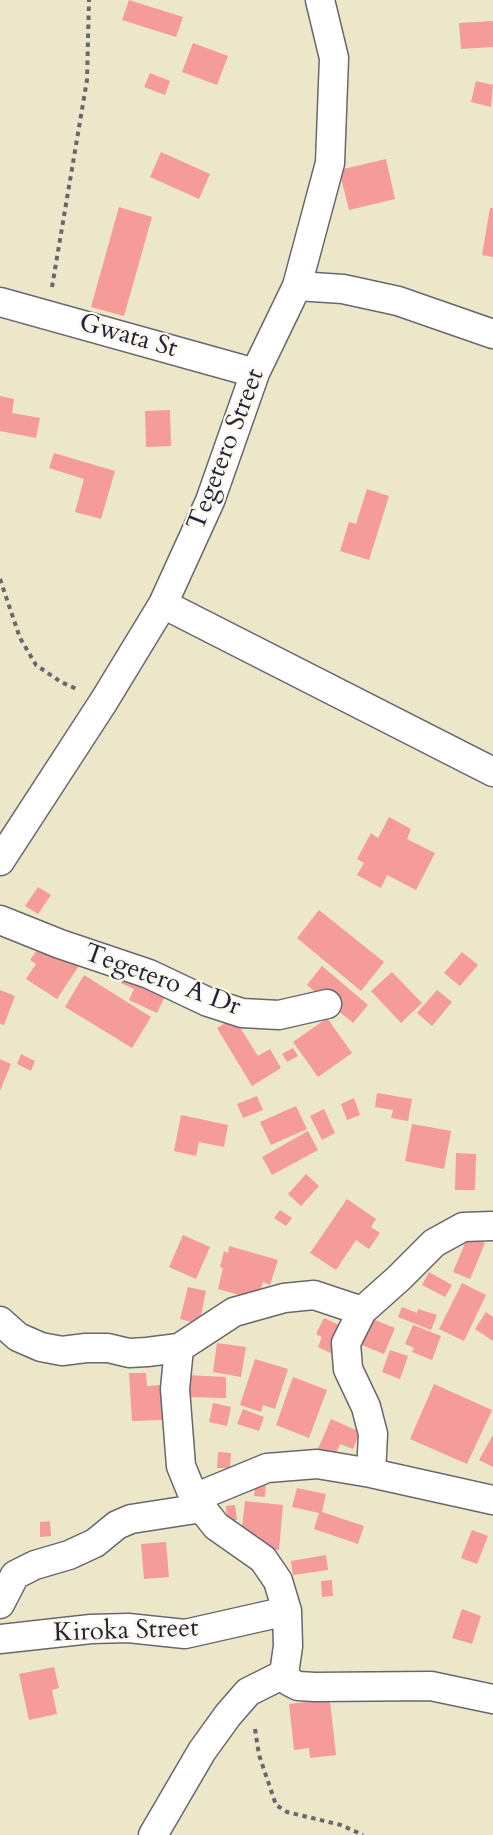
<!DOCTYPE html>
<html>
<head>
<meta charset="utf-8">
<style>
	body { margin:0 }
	canvas { display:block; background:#ede7ca }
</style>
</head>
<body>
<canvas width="493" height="1835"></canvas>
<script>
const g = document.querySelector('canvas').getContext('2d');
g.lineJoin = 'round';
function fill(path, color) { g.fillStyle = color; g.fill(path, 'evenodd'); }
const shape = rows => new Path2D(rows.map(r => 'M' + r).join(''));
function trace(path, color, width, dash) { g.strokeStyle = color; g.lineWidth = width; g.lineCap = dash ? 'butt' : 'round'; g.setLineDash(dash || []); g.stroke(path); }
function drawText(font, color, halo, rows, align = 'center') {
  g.font = font + ' Cardo,serif'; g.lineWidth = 4.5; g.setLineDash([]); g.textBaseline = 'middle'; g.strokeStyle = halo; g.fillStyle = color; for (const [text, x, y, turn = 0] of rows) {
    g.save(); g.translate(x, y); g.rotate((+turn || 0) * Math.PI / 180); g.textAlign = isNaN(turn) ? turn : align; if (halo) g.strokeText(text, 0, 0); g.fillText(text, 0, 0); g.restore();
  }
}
const building = shape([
	[129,0,183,17,176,37,122,20],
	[493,21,493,47,461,49,459,23],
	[193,43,228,56,217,85,182,72],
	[150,73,170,81,165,95,144,87],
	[476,81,493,85,491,107,471,102],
	[161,152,210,174,199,199,150,177],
	[386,159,395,199,349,210,339,170],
	[119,207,152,217,124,316,91,307],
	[490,208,493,208,493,257,482,255],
	[0,396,14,399,12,413,40,418,36,438,0,431],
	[170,410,171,446,146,447,145,411],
	[54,453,115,471,101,519,75,512,84,479,49,468],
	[367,489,389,496,369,560,340,551,349,522,356,524],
	[389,817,411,829,407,839,435,853,416,890,387,875,381,888,357,875,364,863,357,859,371,833,378,838],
	[38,887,51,895,38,914,25,906],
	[319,910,384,962,361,991,297,938],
	[44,940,80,964,57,999,26,979,36,964,30,960],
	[462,952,478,965,460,986,444,973],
	[322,966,368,1005,353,1023,307,985],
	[127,971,168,990,157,1013,129,1000,134,989,121,983],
	[392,972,422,1003,401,1023,371,991],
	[84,975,151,1017,132,1048,65,1007],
	[0,990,15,996,4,1025,0,1024],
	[437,990,452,1002,432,1026,417,1013],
	[234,1018,258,1056,270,1049,281,1068,252,1086,217,1028],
	[327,1018,352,1053,318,1077,293,1042],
	[293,1048,298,1056,287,1062,282,1054],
	[21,1054,35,1061,31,1071,17,1064],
	[0,1059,11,1064,0,1091],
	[377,1093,412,1099,408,1121,391,1118,393,1110,375,1107],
	[257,1096,263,1110,243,1118,237,1104],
	[354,1098,360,1115,347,1120,341,1104],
	[296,1106,307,1129,271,1145,260,1122],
	[324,1109,335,1133,322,1140,310,1116],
	[181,1115,228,1125,224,1147,199,1142,196,1156,174,1151],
	[412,1124,451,1131,444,1169,405,1161],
	[308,1131,318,1150,272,1175,262,1157],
	[456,1153,476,1154,475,1190,455,1190],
	[306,1174,319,1186,301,1206,288,1194],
	[347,1199,376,1219,371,1227,380,1233,369,1249,356,1240,336,1270,310,1253],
	[280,1210,292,1218,286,1226,274,1218],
	[183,1235,210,1247,196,1279,169,1267],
	[468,1236,485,1243,470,1279,453,1272],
	[229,1246,278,1260,270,1285,263,1282,258,1300,218,1289,223,1268,220,1267,224,1251,228,1253],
	[429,1272,452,1285,445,1297,422,1285],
	[462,1283,486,1295,464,1341,439,1329],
	[188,1287,206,1291,199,1324,180,1319],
	[402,1307,417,1313,418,1309,437,1315,431,1330,398,1317],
	[486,1312,493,1317,493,1341,475,1329],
	[324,1318,348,1329,335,1355,318,1347,322,1337,316,1334],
	[370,1318,395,1328,384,1354,359,1344],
	[413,1325,441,1336,432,1360,412,1352,414,1348,405,1344],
	[217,1343,246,1347,241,1377,213,1372],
	[390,1350,408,1356,400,1379,382,1372],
	[255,1359,288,1369,275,1409,263,1405,261,1412,240,1405],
	[129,1373,146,1373,147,1386,162,1385,164,1420,132,1421],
	[187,1375,226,1377,226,1398,186,1397],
	[293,1377,327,1390,309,1438,276,1425],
	[434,1384,492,1410,467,1464,410,1439],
	[213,1403,231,1407,227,1426,209,1422],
	[243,1409,264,1417,259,1431,237,1424],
	[331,1419,360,1432,353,1449,340,1444,334,1458,317,1451],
	[493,1435,493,1467,479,1460],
	[218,1452,231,1453,230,1468,217,1468],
	[256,1479,266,1481,265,1497,254,1496],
	[297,1488,326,1494,322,1512,364,1526,358,1544,314,1529,319,1513,292,1507],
	[245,1501,283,1505,279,1550,254,1548,241,1537],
	[235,1505,237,1520,227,1521,226,1506],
	[50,1521,51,1536,40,1537,40,1522],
	[472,1530,488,1536,477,1564,461,1558],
	[166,1542,169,1577,144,1579,141,1544],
	[326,1555,328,1570,293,1575,291,1561],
	[332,1580,333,1596,322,1597,321,1581],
	[462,1609,481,1616,472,1644,452,1638],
	[54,1667,59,1688,52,1690,57,1714,29,1720,19,1674],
	[329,1692,336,1755,310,1758,309,1748,294,1750,289,1704,307,1702,306,1694]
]);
const path = shape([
	[52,287,87,80,89,0],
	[0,579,20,638,36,665,61,682,79,690],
	[255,1729,259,1755,276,1805,287,1812,341,1825,363,1835]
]);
const minor = shape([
	[297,286,343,289,398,301,493,334],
	[0,302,255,373],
	[163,604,493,772],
	[0,861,104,701,163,604,210,501,255,373,297,286,330,163,334,58,320,0],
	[0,920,60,944,149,974,208,1002,242,1013,279,1015,327,1004],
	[0,1321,18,1337,41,1347,62,1351,86,1348,108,1348,129,1353,147,1352,179,1348,234,1312,284,1298,314,1295,362,1311],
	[179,1348,175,1389,181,1466,194,1498,216,1526,263,1559,278,1581,287,1611,288,1646,284,1674,290,1682,298,1686,315,1687,431,1686,493,1699],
	[371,1473,373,1434,366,1407,348,1369,346,1343,362,1311,399,1278,434,1243,463,1227,493,1226],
	[194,1498,267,1468,317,1464,371,1473,493,1500],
	[0,1604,15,1575,35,1565,69,1555,95,1543,117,1525,131,1519,202,1508],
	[0,1639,91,1629,128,1628,185,1634,287,1611],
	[153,1835,202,1751,228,1715,248,1692,284,1674]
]);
const streetNames = [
	["Gwata St",128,337,16],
	["Tegetero Street",227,450,-69],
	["Tegetero A Dr",162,981,20],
	["Kiroka Street",126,1632,-2]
];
fill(building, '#f59b99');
trace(minor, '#69676d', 31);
trace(path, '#69676d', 4, [4.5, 4.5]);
trace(minor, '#fff', 28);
drawText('26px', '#22223b', '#fbf7ec', streetNames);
</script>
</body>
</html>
